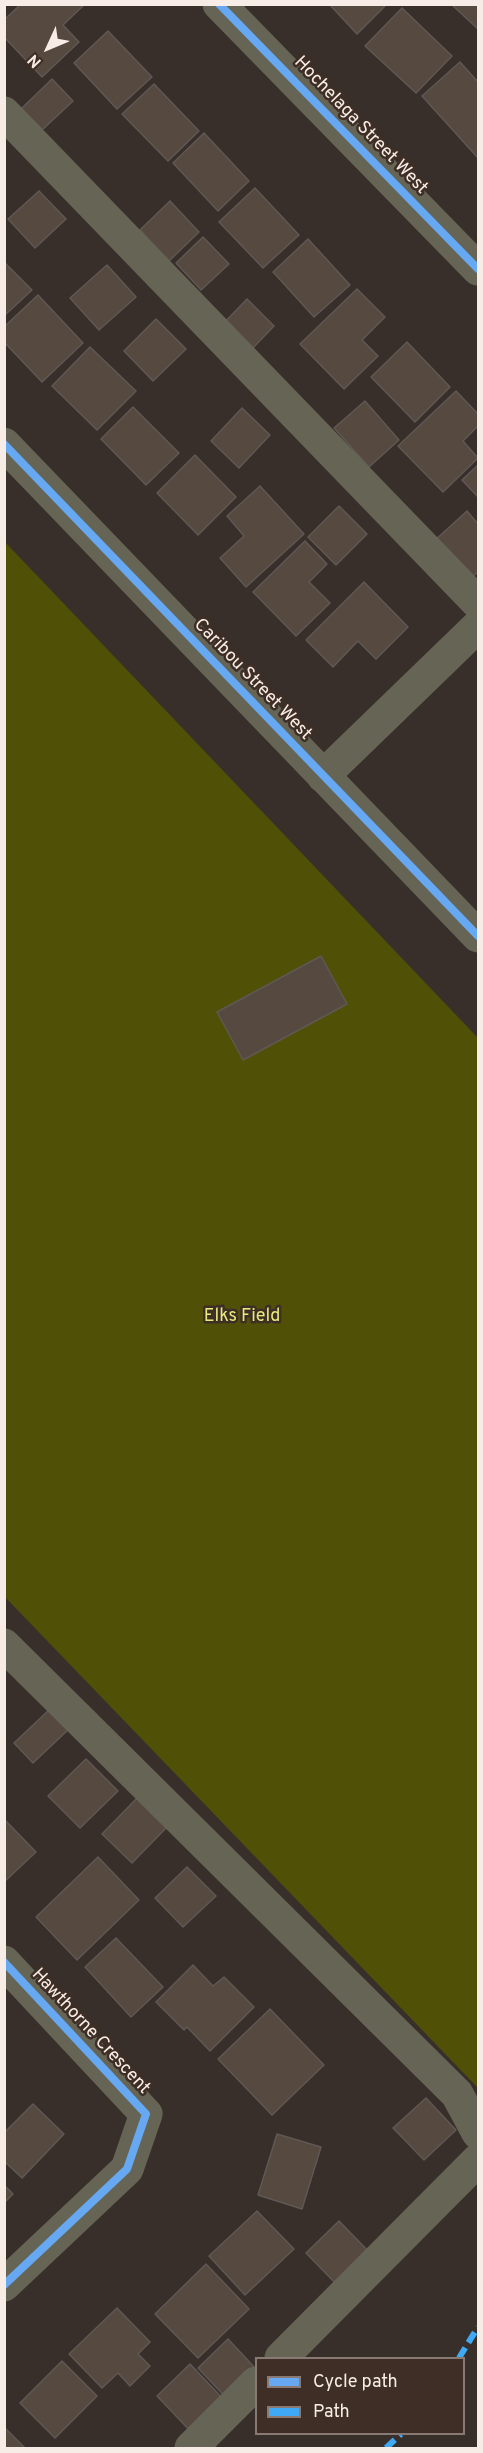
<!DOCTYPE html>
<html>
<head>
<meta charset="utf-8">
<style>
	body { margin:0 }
	#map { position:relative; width:483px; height:2453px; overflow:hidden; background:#382f2b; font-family:Overpass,sans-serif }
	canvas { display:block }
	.frame { position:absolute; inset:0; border:6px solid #f7ede6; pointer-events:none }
	.legend { position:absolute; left:255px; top:2357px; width:210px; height:78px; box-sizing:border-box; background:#3e2e25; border:2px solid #887a72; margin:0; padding:8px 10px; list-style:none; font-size:18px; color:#f7ede6 }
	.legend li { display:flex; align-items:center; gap:12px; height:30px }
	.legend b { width:30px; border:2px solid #887a72 }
	.north { position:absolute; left:18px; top:18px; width:60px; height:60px; -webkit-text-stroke:4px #3e2e25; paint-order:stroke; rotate:226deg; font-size:16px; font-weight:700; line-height:24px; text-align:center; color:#f7ede6 }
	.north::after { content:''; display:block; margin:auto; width:21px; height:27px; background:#f7ede6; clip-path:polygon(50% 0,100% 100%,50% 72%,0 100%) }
</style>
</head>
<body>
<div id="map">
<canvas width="483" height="2453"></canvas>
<div class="frame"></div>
<ul class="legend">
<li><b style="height:8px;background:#66a8f1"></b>Cycle path</li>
<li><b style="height:8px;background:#3fa9f5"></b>Path</li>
</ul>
<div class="north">N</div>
</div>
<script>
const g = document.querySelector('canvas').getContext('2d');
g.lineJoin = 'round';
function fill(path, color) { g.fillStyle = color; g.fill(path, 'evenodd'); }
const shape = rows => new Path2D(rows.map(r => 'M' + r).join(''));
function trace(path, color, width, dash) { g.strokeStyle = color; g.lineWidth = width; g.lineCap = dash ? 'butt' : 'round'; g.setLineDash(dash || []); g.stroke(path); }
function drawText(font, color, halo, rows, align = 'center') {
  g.font = font + ' Overpass,sans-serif'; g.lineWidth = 5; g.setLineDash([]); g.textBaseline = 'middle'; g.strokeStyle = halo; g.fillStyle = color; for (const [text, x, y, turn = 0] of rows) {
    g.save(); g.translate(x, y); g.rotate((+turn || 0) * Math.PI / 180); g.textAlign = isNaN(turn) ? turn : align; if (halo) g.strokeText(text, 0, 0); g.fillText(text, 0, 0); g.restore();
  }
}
const green = shape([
	[5,542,478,1038,478,2088,5,1597]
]);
const building = shape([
	[21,4,84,5,63,25,79,42,42,77,4,37,4,20,21,4],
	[329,4,387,4,357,34,329,4],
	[451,4,478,4,478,29,451,4],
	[402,8,452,56,416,93,365,46,402,8],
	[108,31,152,77,117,109,74,63,108,31],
	[460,62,478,82,478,158,422,96,460,62],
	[52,79,73,101,42,130,21,109,52,79],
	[154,84,199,131,168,161,122,114,154,84],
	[204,133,249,181,218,211,173,163,204,133],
	[255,188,299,235,263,268,219,222,255,188],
	[39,191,66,219,35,248,8,219,39,191],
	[170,201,199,232,169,261,140,230,170,201],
	[203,237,229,264,201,290,176,263,203,237],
	[308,239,350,285,314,317,273,272,308,239],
	[4,262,32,290,4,316,4,262],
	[107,265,136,297,99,330,70,298,107,265],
	[357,289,385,317,362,340,378,356,344,389,300,344,357,289],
	[38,295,83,343,42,382,4,342,4,327,38,295],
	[247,299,274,326,250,351,223,324,247,299],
	[156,319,186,349,153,381,124,351,156,319],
	[407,342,450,387,415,422,371,377,407,342],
	[90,347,136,391,97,430,52,386,90,347],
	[456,391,478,414,478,426,463,441,478,458,443,492,398,446,456,391],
	[365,401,399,440,369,467,334,428,365,401],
	[133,407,179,453,146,485,101,439,133,407],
	[242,408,270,435,239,468,211,441,242,408],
	[195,455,236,497,198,535,157,493,195,455],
	[478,465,478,497,462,480,478,465],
	[260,486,304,534,246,587,220,558,244,536,227,516,260,486],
	[339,506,367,534,336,565,308,537,339,506],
	[467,511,478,524,478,572,469,580,433,542,467,511],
	[305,541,327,564,309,582,330,603,296,636,253,592,305,541],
	[364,582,408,627,376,659,358,641,333,667,306,640,364,582],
	[321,956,347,1004,243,1060,217,1012,321,956],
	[50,1709,69,1729,33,1763,14,1743,50,1709],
	[86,1759,118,1791,80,1828,48,1796,86,1759],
	[138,1797,168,1826,132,1863,102,1834,138,1797],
	[4,1819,36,1852,4,1882,4,1819],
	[98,1857,139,1900,77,1960,36,1917,98,1857],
	[187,1867,216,1896,183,1927,155,1898,187,1867],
	[116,1938,163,1987,131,2017,85,1967,116,1938],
	[193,1965,213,1986,224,1977,254,2007,210,2051,187,2027,184,2030,156,2002,193,1965],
	[270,2009,324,2065,272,2115,218,2059,270,2009],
	[426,2098,456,2130,424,2160,393,2128,426,2098],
	[33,2104,64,2134,22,2178,4,2161,4,2133,33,2104],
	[277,2134,321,2147,302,2209,258,2195,277,2134],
	[4,2185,13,2194,4,2203,4,2185],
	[257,2211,294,2249,245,2295,209,2256,257,2211],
	[339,2221,374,2257,341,2289,306,2253,339,2221],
	[206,2264,249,2309,198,2358,155,2314,206,2264],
	[117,2308,150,2342,138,2354,150,2366,130,2386,118,2373,102,2388,69,2354,117,2308],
	[228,2339,256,2369,232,2404,198,2368,228,2339],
	[62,2361,97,2396,55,2438,20,2403,62,2361],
	[190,2364,228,2404,195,2436,157,2396,190,2364],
	[4,2427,25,2448,4,2448,4,2427]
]);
const minor = shape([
	[219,4,478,269],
	[4,113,478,603],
	[4,444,478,936],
	[323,776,478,626],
	[4,1645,457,2094,478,2133],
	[4,1962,146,2114,127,2169,4,2285],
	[281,2358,478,2160],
	[191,2448,256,2383]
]);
const quiet = shape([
	[459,2358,478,2327],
	[386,2448,401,2434]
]);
const cycleway = shape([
	[219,4,478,269],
	[4,444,478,936],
	[4,1962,146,2114,127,2169,4,2285]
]);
const streetNames = [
	["Hochelaga Street West",360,126,46],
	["Caribou Street West",252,680,46],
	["Hawthorne Crescent",90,2032,47]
];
const parkNames = [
	["Elks Field",242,1317]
];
fill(green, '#505107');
fill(building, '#564940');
trace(building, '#5f5854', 1.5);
trace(minor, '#666555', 33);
trace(quiet, '#3fa9f5', 6, [12, 6]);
trace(cycleway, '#66a8f1', 8);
drawText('18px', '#f7ede6', '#3e2e25', streetNames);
drawText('18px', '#e6ec7c', '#3e2e25', parkNames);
</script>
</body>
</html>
